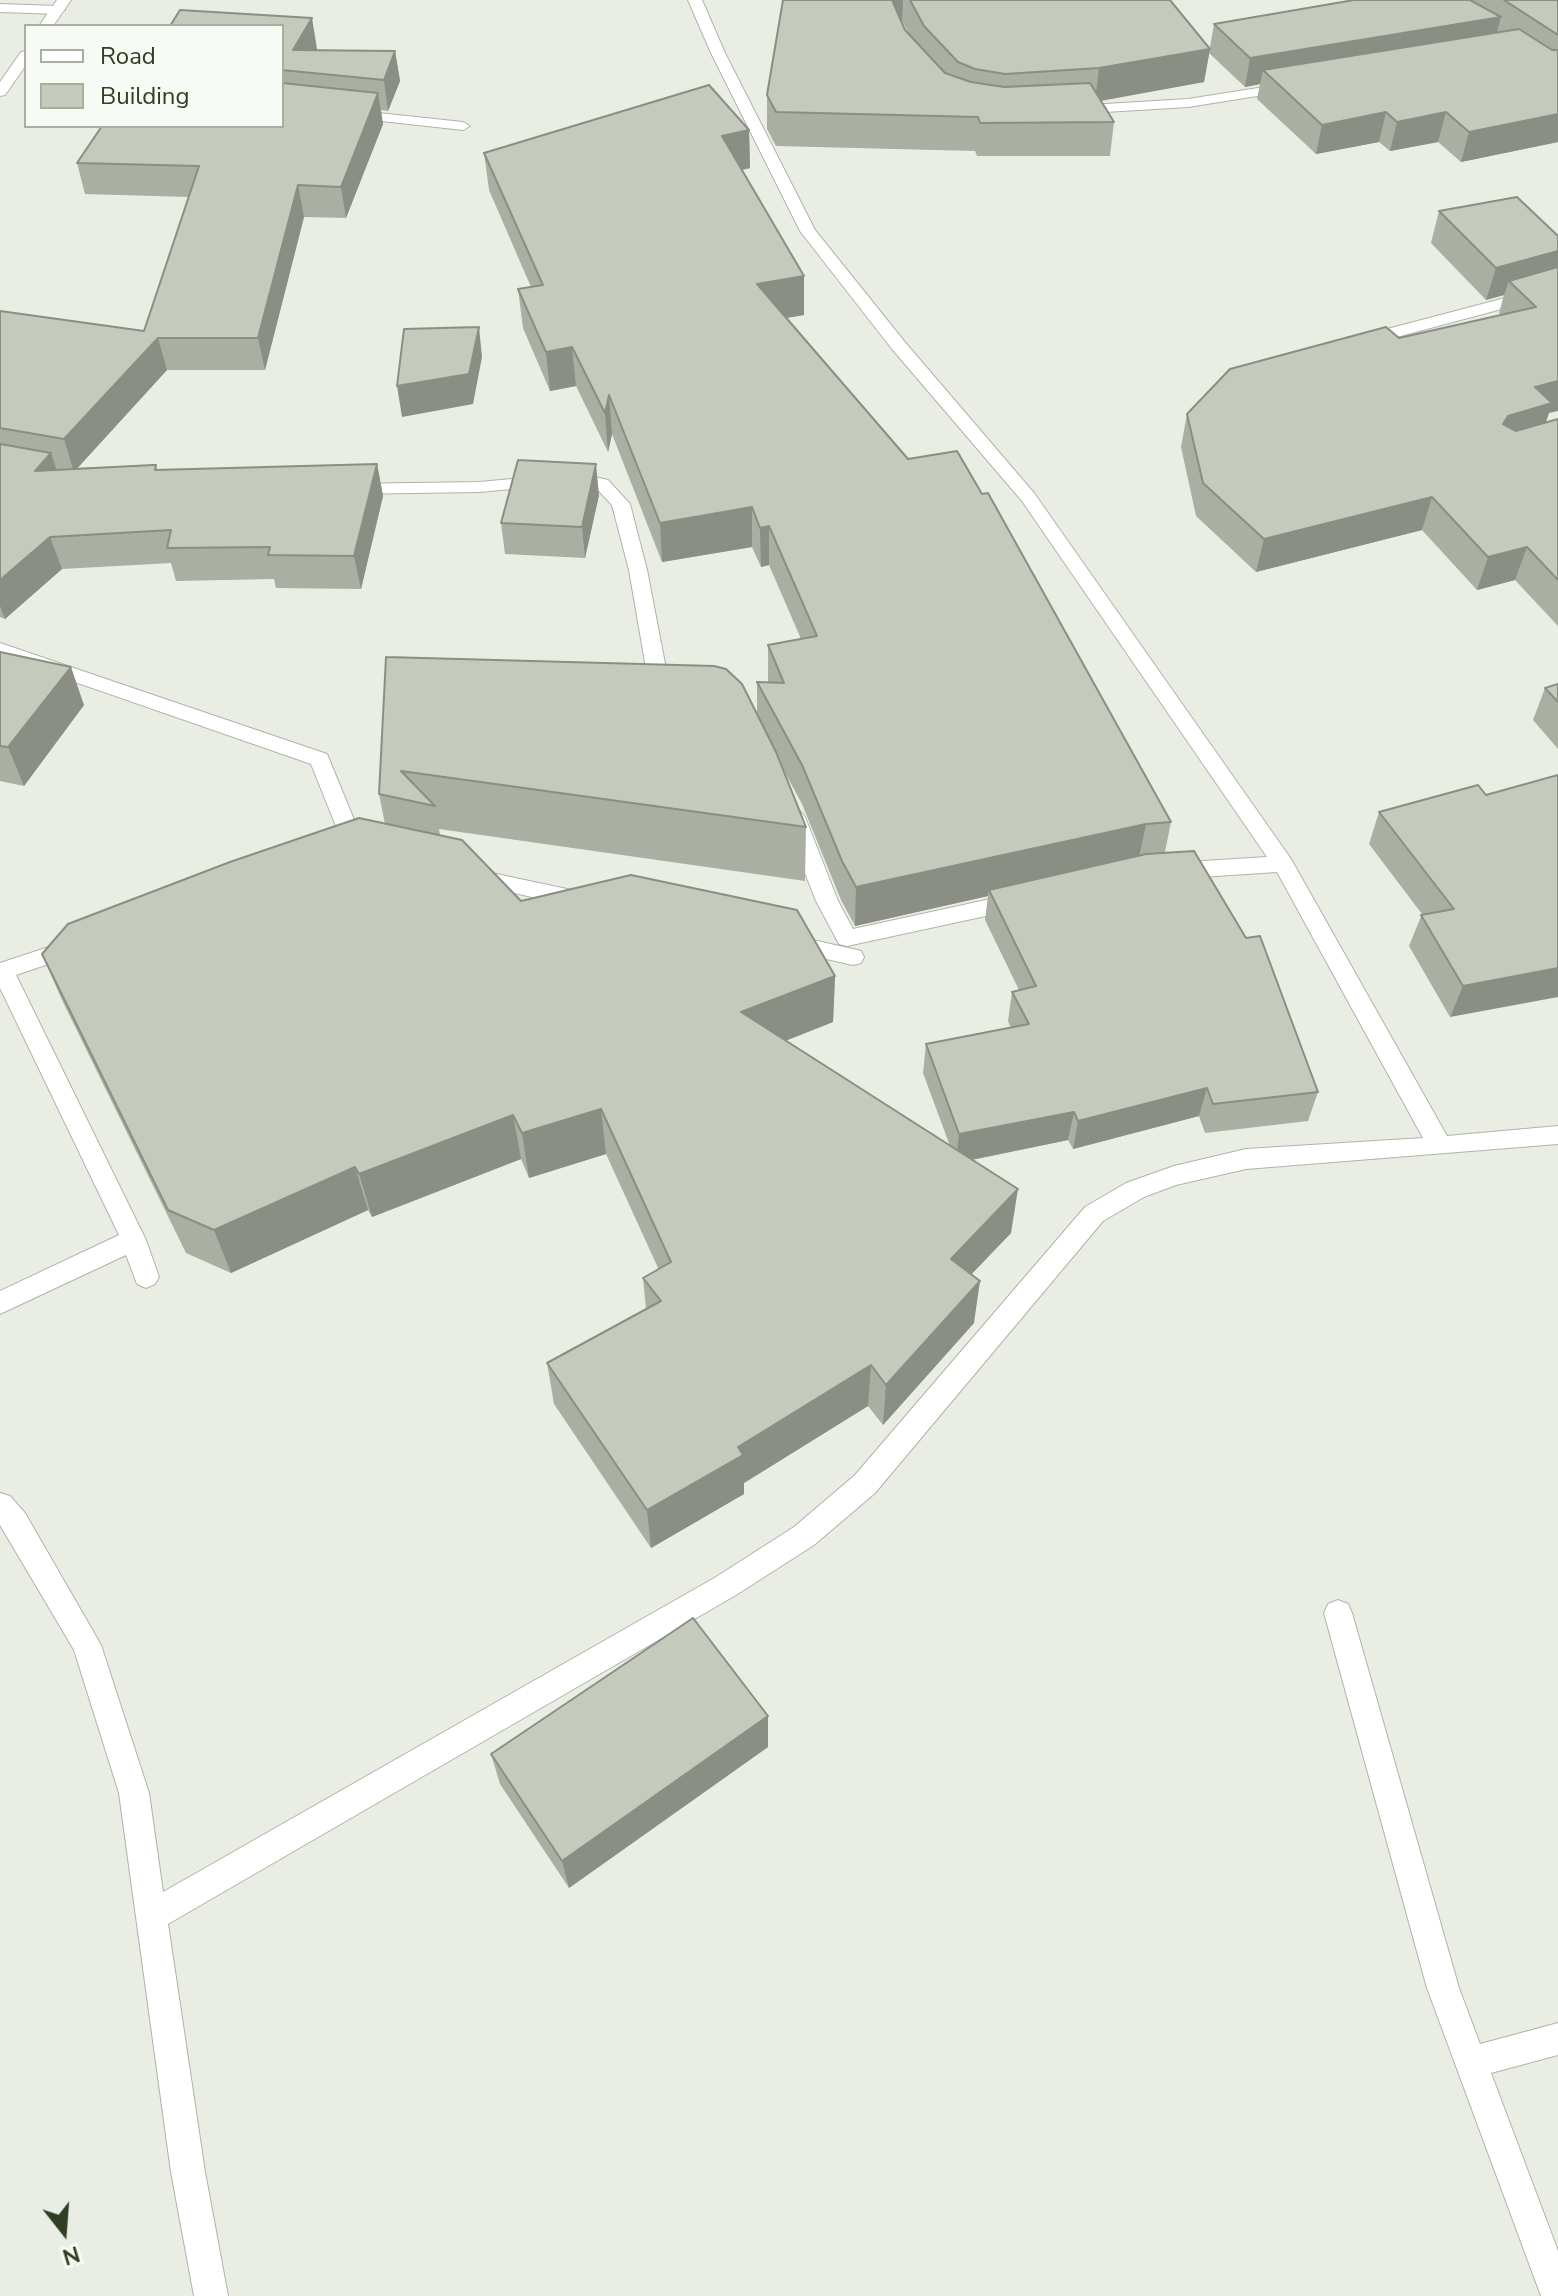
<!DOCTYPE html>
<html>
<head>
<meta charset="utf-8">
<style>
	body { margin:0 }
	#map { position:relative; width:1558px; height:2296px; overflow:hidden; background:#eaede4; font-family:"Nunito Sans",sans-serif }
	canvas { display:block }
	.legend { position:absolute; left:24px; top:24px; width:260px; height:104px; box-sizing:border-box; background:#f8faf5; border:2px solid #a8afa1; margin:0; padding:10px 14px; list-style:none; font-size:24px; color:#303f24 }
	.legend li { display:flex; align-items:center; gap:16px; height:40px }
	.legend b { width:40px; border:2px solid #a8afa1 }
	.north { position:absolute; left:24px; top:2192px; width:80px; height:80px; -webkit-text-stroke:6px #f8faf5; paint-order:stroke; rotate:163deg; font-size:22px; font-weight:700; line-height:32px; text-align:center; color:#303f24 }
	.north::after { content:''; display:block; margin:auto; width:28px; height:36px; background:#303f24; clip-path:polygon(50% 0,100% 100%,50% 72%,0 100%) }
</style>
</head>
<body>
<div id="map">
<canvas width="1558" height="2296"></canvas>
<ul class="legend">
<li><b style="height:10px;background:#fff"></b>Road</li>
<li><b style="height:22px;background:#c5cbbc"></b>Building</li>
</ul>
<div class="north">N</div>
</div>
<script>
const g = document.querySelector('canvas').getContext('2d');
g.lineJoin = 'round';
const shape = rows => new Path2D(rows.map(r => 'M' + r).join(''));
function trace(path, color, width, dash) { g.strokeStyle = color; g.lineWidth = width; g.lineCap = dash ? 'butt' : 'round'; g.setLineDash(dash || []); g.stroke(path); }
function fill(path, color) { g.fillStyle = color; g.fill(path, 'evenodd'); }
const minor = shape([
	[688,0,702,0,725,53,815,230,904,341,1034,493,1291,859,1447,1136,1558,1126,1558,1144,1246,1169,1176,1185,1144,1197,1103,1221,875,1493,814,1545,736,1595,168,1924,205,2172,228,2296,194,2296,171,2172,119,1793,74,1650,0,1525,0,1493,10,1496,25,1513,101,1645,149,1793,163,1892,716,1577,794,1527,855,1475,1085,1207,1126,1183,1174,1166,1246,1149,1423,1138,1277,872,1171,879,1163,876,1160,871,1163,866,1171,863,1267,857,1022,501,892,349,800,231,711,53,688,0],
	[0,4,58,6,65,10,58,14,0,12,0,4],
	[1290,83,1295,84,1295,90,1188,107,1072,114,1065,110,1072,106,1188,99,1290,83],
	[350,110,463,122,470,126,463,130,345,117,343,114,350,110],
	[1558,284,1558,294,1363,346,1355,341,1357,337,1558,284],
	[578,473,608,480,630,504,647,570,667,674,678,694,675,699,661,699,647,674,629,570,612,505,596,488,578,483,479,492,348,494,339,489,348,484,479,482,578,473],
	[0,643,327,754,367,851,364,856,356,859,348,856,311,764,0,656,0,643],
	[794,810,801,812,805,817,838,901,853,929,1018,893,1026,895,1029,901,1026,907,1018,909,847,946,839,944,816,901,783,817,787,812,794,810],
	[473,869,581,892,589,894,592,900,589,906,581,908,465,882,462,877,465,872,473,869],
	[790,935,853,949,861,951,864,957,861,963,853,965,782,949,779,943,782,937,790,935],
	[73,939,81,941,84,947,81,953,16,975,146,1240,159,1277,155,1284,146,1288,137,1284,126,1255,0,1314,0,1291,119,1235,0,988,0,963,73,939],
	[1338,1600,1348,1604,1352,1613,1459,1988,1480,2044,1558,2023,1558,2055,1491,2073,1558,2251,1558,2296,1541,2296,1427,1988,1324,1613,1328,1604,1338,1600]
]);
const tertiary = shape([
	[57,0,71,0,53,26,39,26,57,0],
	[26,51,26,65,5,95,0,96,0,82,21,52,26,51]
]);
const wall = shape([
	[783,0,1170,0,1210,49,1204,82,1101,100,1114,122,1110,156,977,156,975,151,776,146,767,129,767,95],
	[901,21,902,21,910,36,905,30],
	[1354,0,1558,0,1558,142,1461,162,1438,142,1390,151,1379,142,1316,154,1257,99,1260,84,1245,87,1209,53,1214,24],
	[282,26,317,49,316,50,395,51,400,81,388,111,381,110,383,124,346,218,304,217,265,370,167,370,77,468,156,465,157,470,377,464,383,496,361,589,276,588,274,579,176,581,171,563,62,569,5,619,0,617,0,311,144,331,189,197,85,194,77,163,282,126],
	[749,130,750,168,742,170,804,315,786,318,1171,822,1165,852,1318,1092,1308,1121,1205,1133,1199,1116,1073,1149,1068,1140,972,1160,1011,1233,971,1274,974,1323,883,1425,868,1406,744,1483,744,1494,651,1548,554,1404,547,1363,646,1309,643,1278,659,1270,606,1154,529,1178,521,1159,372,1217,368,1210,231,1273,186,1253,62,1000,42,954,385,824,379,794,386,657,757,715,757,682,768,683,768,645,801,639,769,565,761,567,752,547,662,562,612,434,608,452,576,386,550,391,523,328,518,289,531,287,489,190,484,153],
	[782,767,802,804,841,900,855,926,988,896,985,920,1019,990,1012,992,1008,1021,1011,1028,926,1044,923,1073,950,1146,785,1041,833,1022,835,976,521,901,440,835,439,829,805,881,806,827],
	[1439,211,1558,236,1549,413,1546,422,1558,419,1558,626,1515,580,1477,590,1422,530,1256,572,1196,516,1181,447,1187,414,1399,338,1501,315,1499,313,1504,295,1486,300,1431,243],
	[599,495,585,558,505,554,501,523],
	[0,652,84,705,24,786,0,781],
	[1558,684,1558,749,1533,720,1545,688],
	[1558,775,1450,1017,1409,946,1422,914,1369,844,1379,812,1486,795],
	[768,1716,768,1747,569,1888,500,1784,491,1754]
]);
const shadedWall = shape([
	[889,0,903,0,902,21,890,24],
	[1501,17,1493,46,1263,70,1260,84,1245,87,1250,58],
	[312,18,317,49,304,72,293,50],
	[1210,49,1204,82,1095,102,1099,68],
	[395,51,400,81,388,111,384,80],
	[378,93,383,124,346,218,341,187],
	[1386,112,1379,142,1316,154,1322,125],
	[1446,112,1438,142,1390,151,1397,122],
	[1558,114,1558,142,1461,162,1469,132],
	[749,130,750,168,723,174,722,136],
	[298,185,304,217,265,370,258,338],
	[1558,251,1558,279,1509,281,1504,295,1486,300,1496,268],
	[804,276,804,315,757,323,757,284],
	[479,327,482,357,473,404,402,417,397,386],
	[158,338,167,370,74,472,64,439],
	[572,347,576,386,550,391,546,352],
	[1558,381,1558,411,1549,413,1541,436,1497,449,1503,424,1508,416,1535,387],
	[609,395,612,434,608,452,605,413],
	[51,453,62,486,35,471],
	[377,464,383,496,361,589,354,556],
	[596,464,599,495,585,558,582,527],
	[1432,497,1422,530,1256,572,1264,539],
	[752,507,752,547,662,562,660,523],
	[769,526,769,565,761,567,760,528],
	[50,537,62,569,5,619,0,606,0,580],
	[1527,547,1515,580,1477,590,1488,557],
	[71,667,84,705,24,786,8,747],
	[1146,824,1138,862,989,890,988,896,855,926,856,887],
	[1558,968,1558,997,1450,1017,1463,986],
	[835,976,833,1022,742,1058,741,1012],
	[1207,1088,1199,1116,1073,1149,1078,1121],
	[601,1109,606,1154,529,1178,522,1133],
	[1074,1112,1068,1140,956,1163,959,1134],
	[513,1115,521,1159,372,1217,359,1174],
	[355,1167,368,1210,231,1273,214,1230],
	[1018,1189,1011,1233,946,1301,951,1259],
	[980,1281,974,1323,883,1425,886,1385],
	[871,1365,868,1406,744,1483,744,1494,651,1548,647,1510,738,1447],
	[768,1716,768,1747,569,1888,562,1861]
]);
const building = shape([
	[783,0,892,0,905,30,945,73,971,82,1004,87,1090,83,1114,122,980,123,978,117,776,112,767,95,783,0],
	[910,0,1170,0,1210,49,1099,68,1005,74,975,69,958,62,924,26,910,0],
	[1354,0,1470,0,1501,17,1250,58,1214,24,1354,0],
	[1504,0,1558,0,1558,35,1504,0],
	[180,10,312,18,293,50,395,51,384,80,282,70,282,26,170,26,180,10],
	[1519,29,1552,50,1558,50,1558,114,1469,132,1446,112,1397,122,1386,112,1322,125,1263,70,1519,29],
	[282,83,378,93,341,187,298,185,258,338,158,338,64,439,0,428,0,311,144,331,199,166,77,163,102,126,282,126,282,83],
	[709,85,749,130,722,136,804,276,757,284,908,459,957,451,982,494,988,493,1171,822,1146,824,856,887,842,861,802,765,757,682,784,683,768,645,817,636,769,526,760,528,752,507,660,523,609,395,605,413,572,347,546,352,518,289,543,285,484,153,709,85],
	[1517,197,1558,236,1558,251,1496,268,1439,211,1517,197],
	[1558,267,1558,381,1535,387,1552,403,1508,416,1503,424,1516,431,1558,419,1558,580,1527,547,1488,557,1432,497,1264,539,1203,483,1187,414,1230,369,1386,327,1399,338,1536,307,1509,281,1558,267],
	[479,327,469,374,397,386,404,329,479,327],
	[0,444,51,453,35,471,153,465,156,465,155,470,377,464,354,556,268,555,270,547,167,548,171,530,50,537,0,580,0,444],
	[518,460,596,464,582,527,501,523,518,460],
	[0,652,71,667,8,747,0,746,0,652],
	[386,657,714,666,726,669,742,684,776,752,806,827,401,771,435,806,379,794,386,657],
	[1558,684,1558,702,1545,688,1558,684],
	[1558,775,1558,968,1463,986,1421,915,1454,909,1379,812,1478,785,1486,795,1558,775],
	[359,818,462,840,521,901,631,875,797,910,835,976,741,1012,1018,1189,951,1259,980,1281,886,1385,871,1365,738,1447,743,1455,647,1510,547,1363,661,1301,643,1278,671,1262,601,1109,522,1133,513,1115,359,1174,355,1167,214,1230,168,1210,42,954,68,924,230,862,359,818],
	[1194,851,1246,938,1260,936,1318,1092,1213,1104,1207,1088,1078,1121,1074,1112,959,1134,926,1044,1029,1024,1012,992,1036,986,989,890,1146,854,1194,851],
	[693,1618,768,1716,562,1861,491,1754,693,1618]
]);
trace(minor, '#aeb5a7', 2);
trace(tertiary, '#aeb5a7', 2);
fill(minor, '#fff');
fill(tertiary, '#fff');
fill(wall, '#a9afa2');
fill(shadedWall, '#8a8e84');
fill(building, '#c5cbbc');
trace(building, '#8a8e84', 2);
</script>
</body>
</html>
